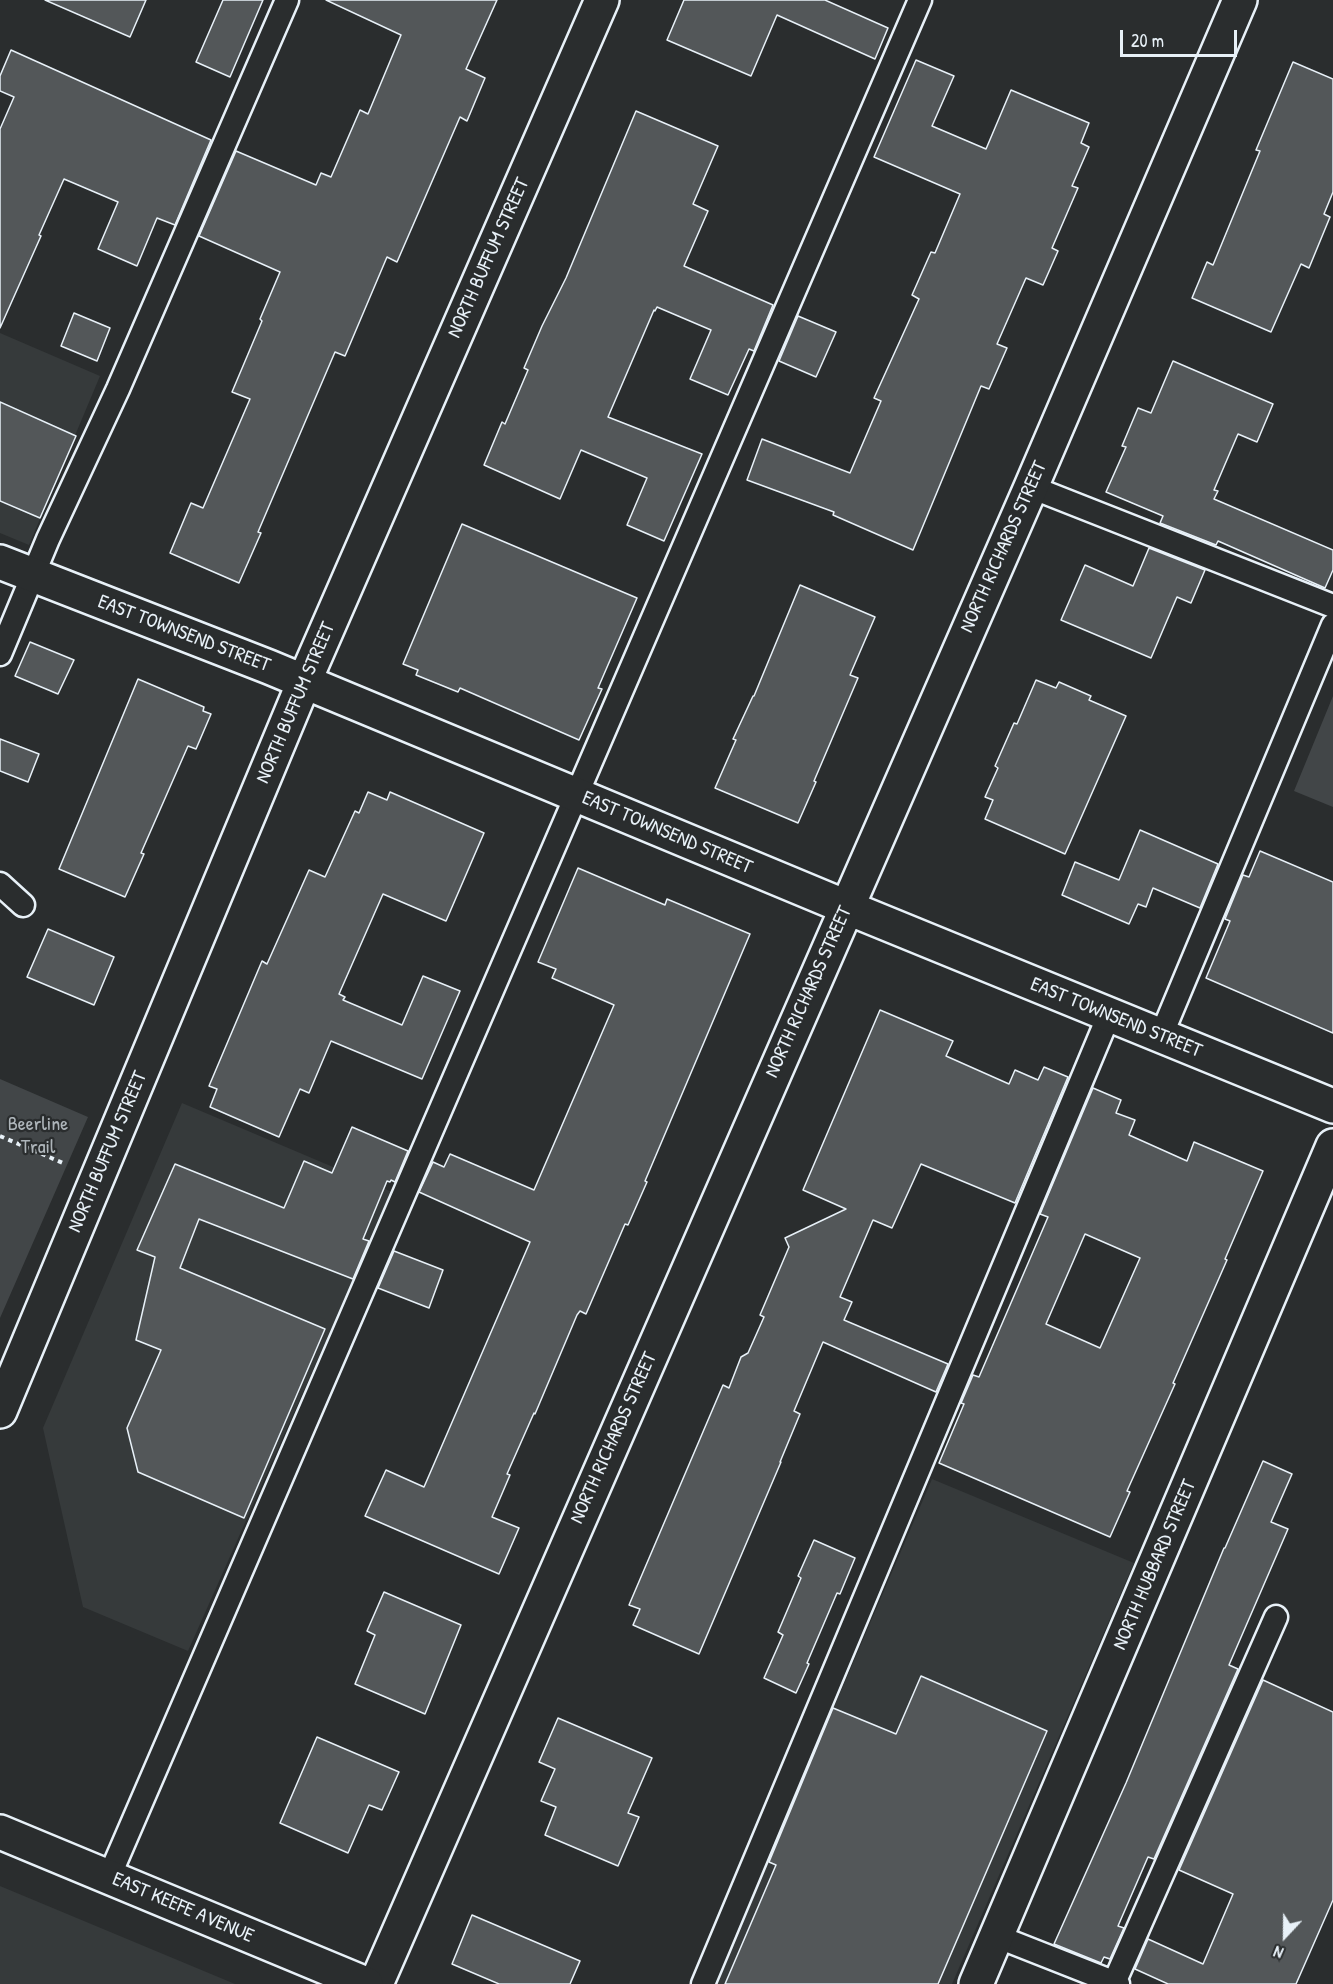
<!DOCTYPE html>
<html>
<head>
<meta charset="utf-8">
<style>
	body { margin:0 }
	#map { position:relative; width:1333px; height:1984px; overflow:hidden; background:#2a2d2e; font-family:"Patrick Hand",sans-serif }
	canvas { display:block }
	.north { position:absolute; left:1255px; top:1906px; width:60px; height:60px; -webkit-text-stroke:4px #2a2d2e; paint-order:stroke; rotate:202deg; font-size:16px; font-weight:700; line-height:24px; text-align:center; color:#e8f1f8 }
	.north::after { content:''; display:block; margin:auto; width:21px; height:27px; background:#e8f1f8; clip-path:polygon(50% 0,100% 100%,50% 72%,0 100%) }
	.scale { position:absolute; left:1120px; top:30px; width:117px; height:27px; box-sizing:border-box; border:3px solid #e8f1f8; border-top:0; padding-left:8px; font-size:18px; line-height:21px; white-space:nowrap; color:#e8f1f8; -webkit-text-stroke:4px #2a2d2e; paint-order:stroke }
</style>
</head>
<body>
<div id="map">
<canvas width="1333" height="1984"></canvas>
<div class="north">N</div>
<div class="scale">20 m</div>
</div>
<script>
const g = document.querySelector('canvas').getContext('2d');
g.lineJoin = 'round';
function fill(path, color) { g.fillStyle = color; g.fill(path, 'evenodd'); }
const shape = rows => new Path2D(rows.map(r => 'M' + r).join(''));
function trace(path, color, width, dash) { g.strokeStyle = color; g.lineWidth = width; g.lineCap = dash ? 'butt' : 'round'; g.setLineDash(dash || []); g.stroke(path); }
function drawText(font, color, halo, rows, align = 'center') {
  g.font = font + ' "Patrick Hand",sans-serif'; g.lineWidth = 4.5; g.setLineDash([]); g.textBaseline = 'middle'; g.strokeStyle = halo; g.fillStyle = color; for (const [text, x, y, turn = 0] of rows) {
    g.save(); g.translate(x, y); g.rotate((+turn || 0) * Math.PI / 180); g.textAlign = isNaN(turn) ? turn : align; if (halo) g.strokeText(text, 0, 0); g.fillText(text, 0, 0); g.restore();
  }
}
const built = shape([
	[0,333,100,376,29,545,0,533],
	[182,1103,392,1192,188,1651,83,1607,43,1428],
	[932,1479,1134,1563,952,1984,715,1984],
	[0,1886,235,1984,0,1984]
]);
const green = shape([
	[1333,696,1333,807,1294,791],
	[0,1079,88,1117,0,1318]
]);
const building = shape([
	[45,0,146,0,130,37,45,0],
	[223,0,263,0,230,77,196,62,223,0],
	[326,0,497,0,466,69,485,78,467,121,460,117,397,262,387,257,345,356,335,352,258,532,261,533,239,583,170,553,191,503,203,508,250,399,232,392,262,321,260,319,280,272,199,236,236,151,316,185,321,173,331,177,360,110,368,114,401,35,326,0],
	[684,0,825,0,888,28,875,59,777,15,751,76,667,40,684,0],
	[11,50,211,140,175,225,157,218,137,266,98,249,118,202,64,179,39,235,41,236,0,328,0,129,14,97,0,91,0,76,11,50],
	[916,60,954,76,932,126,986,149,1011,90,1089,123,1081,143,1089,147,1072,186,1078,188,1052,248,1058,251,1043,285,1026,278,997,344,1007,348,989,389,981,386,913,550,833,515,834,512,747,480,762,439,850,473,881,401,874,398,919,299,912,295,931,252,935,253,960,194,874,157,916,60],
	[1293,62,1333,79,1333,192,1324,214,1330,217,1309,268,1301,264,1271,332,1192,298,1207,262,1213,265,1260,151,1256,150,1293,62],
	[636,111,718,146,693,204,708,211,684,266,773,305,754,351,749,349,728,395,690,379,711,330,657,307,655,311,654,310,608,417,702,454,664,541,627,525,647,478,581,450,560,499,484,465,502,422,505,424,528,370,524,368,542,326,566,278,636,111],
	[74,313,110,328,97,361,61,346,74,313],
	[798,316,836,332,816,377,779,361,798,316],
	[1173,361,1273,404,1257,442,1238,434,1214,490,1218,491,1214,499,1333,550,1333,570,1325,588,1218,541,1216,545,1160,523,1163,516,1106,492,1126,447,1122,446,1138,408,1151,413,1173,361],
	[0,402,76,436,40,518,0,501,0,402],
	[462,524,637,598,598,688,602,689,579,740,460,688,458,692,416,675,418,670,403,664,462,524],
	[1149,548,1205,570,1191,603,1177,597,1151,658,1061,620,1085,565,1133,586,1149,548],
	[800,585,875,617,850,675,858,678,814,781,816,782,798,823,715,788,736,740,733,739,753,696,754,696,800,585],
	[30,642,74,660,58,694,15,676,30,642],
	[138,679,204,707,203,711,211,714,196,749,188,746,141,853,144,854,125,897,59,869,138,679],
	[1036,680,1056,688,1059,682,1091,696,1089,700,1126,716,1065,854,985,819,993,800,985,797,998,768,995,766,1014,723,1017,724,1036,680],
	[0,739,39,754,28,782,0,771,0,739],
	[368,792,387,800,390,792,484,833,446,921,383,894,339,994,345,997,343,1000,402,1025,423,976,460,991,422,1079,331,1041,309,1093,300,1089,279,1137,210,1107,217,1089,209,1086,262,961,267,964,309,870,325,877,355,811,359,813,368,792],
	[1140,830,1218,864,1200,908,1153,888,1146,907,1138,904,1129,924,1062,895,1075,862,1119,880,1140,830],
	[1260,851,1333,882,1333,1033,1206,978,1230,921,1225,919,1243,875,1249,877,1260,851],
	[578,868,665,905,667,899,750,934,645,1181,647,1182,628,1225,625,1224,586,1314,580,1311,577,1315,535,1414,534,1413,507,1474,510,1475,492,1517,519,1528,499,1574,365,1516,386,1470,424,1487,530,1242,419,1192,433,1162,444,1167,450,1154,534,1190,614,1005,552,978,556,969,538,962,578,868],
	[48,929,114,957,94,1005,27,977,48,929],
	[880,1010,953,1041,946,1056,1009,1084,1015,1070,1038,1080,1044,1067,1068,1077,1015,1203,921,1164,892,1228,873,1220,840,1297,852,1302,844,1320,948,1364,936,1392,823,1342,794,1411,800,1414,780,1462,781,1462,699,1654,633,1625,640,1609,629,1605,723,1385,729,1388,741,1357,748,1353,764,1317,760,1315,789,1247,785,1238,846,1209,803,1190,880,1010],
	[1093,1088,1121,1100,1116,1113,1135,1120,1129,1135,1187,1161,1194,1142,1263,1171,1225,1259,1227,1260,1173,1383,1175,1384,1127,1491,1130,1492,1110,1537,939,1463,964,1404,961,1403,973,1375,979,1377,1048,1217,1040,1214,1093,1088],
	[1085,1234,1140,1258,1100,1348,1046,1324,1085,1234],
	[352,1127,408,1151,395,1182,391,1180,390,1182,387,1181,363,1239,369,1241,353,1279,199,1219,180,1268,325,1329,244,1518,138,1472,127,1428,161,1350,136,1340,155,1257,137,1250,175,1164,284,1208,304,1161,332,1173,352,1127],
	[394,1251,443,1270,429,1308,378,1288,394,1251],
	[1263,1461,1292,1474,1271,1522,1288,1529,1229,1665,1238,1669,1154,1859,1148,1857,1118,1926,1124,1928,1110,1959,1104,1957,1101,1963,1054,1944,1126,1783,1224,1548,1225,1548,1263,1461],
	[814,1540,855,1558,840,1594,837,1593,807,1663,809,1664,796,1693,764,1678,783,1635,778,1632,801,1578,798,1576,814,1540],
	[384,1592,461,1625,425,1714,355,1684,375,1635,367,1631,384,1592],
	[921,1676,1047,1731,938,1984,725,1984,776,1865,769,1862,833,1708,896,1734,921,1676],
	[1263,1680,1333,1712,1333,1900,1296,1984,1168,1984,1135,1969,1148,1939,1203,1964,1233,1894,1179,1870,1263,1680],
	[558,1718,652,1758,628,1813,639,1817,618,1866,545,1835,556,1807,541,1801,555,1769,539,1762,558,1718],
	[317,1737,399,1772,382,1810,369,1805,348,1853,280,1823,317,1737],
	[472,1915,580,1961,570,1984,499,1984,452,1964,472,1915]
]);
const path = shape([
	[0,1136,63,1163]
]);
const service = shape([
	[1031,487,1333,606],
	[0,654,48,539,118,389,287,0],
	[0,884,23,905],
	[1161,1036,1333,625],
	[109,1877,920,0],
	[996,1936,1118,1984],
	[1114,1983,1276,1617],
	[703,1984,1109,1015]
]);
const minor = shape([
	[0,562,269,667,846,907,1333,1106],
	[0,1411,304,682,602,0],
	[376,1984,1031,487,1240,0],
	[976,1984,1333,1146]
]);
const tertiary = shape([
	[0,1832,366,1984]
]);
const streetNames = [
	["NORTH BUFFUM STREET",489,258,-66],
	["NORTH RICHARDS STREET",1004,547,-66],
	["EAST TOWNSEND STREET",184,634,21],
	["NORTH BUFFUM STREET",296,703,-67],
	["EAST TOWNSEND STREET",667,833,23],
	["NORTH RICHARDS STREET",809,992,-66],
	["EAST TOWNSEND STREET",1116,1018,22],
	["NORTH BUFFUM STREET",108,1152,-67],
	["NORTH RICHARDS STREET",614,1438,-66],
	["NORTH HUBBARD STREET",1155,1565,-67],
	["EAST KEEFE AVENUE",183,1908,23]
];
const parkNames = [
	["Beerline",38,1125],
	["Trail",38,1148]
];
fill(built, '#363a3b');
fill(green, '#424648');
fill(building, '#535759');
trace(building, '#e8f1f8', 1.5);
trace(service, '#e8f1f8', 27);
trace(minor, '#e8f1f8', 38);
trace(tertiary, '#e8f1f8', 38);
trace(path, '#e8f1f8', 4, [4.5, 4.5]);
trace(service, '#2a2d2e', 22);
trace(minor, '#2a2d2e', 33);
trace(tertiary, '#2a2d2e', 33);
drawText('20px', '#e8f1f8', '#2a2d2e', streetNames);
drawText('20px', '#aeb5ba', '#2a2d2e', parkNames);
</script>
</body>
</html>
